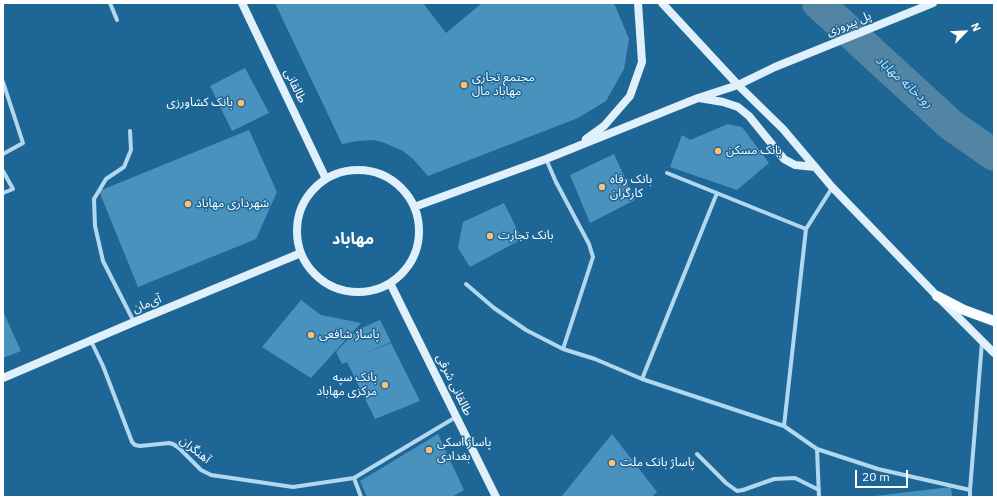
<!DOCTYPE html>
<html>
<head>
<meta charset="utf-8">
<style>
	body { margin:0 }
	#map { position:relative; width:997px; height:500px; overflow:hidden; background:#1e6696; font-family:"IBM Plex Sans",sans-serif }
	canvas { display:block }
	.frame { position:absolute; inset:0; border:4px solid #fff; pointer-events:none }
	.north { position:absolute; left:945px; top:12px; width:40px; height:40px; -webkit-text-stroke:3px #1e6696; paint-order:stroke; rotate:66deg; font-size:11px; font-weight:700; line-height:16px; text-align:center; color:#fff }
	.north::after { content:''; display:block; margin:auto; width:14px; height:18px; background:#fff; clip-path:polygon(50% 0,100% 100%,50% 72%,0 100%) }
	.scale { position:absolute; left:855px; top:470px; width:53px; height:18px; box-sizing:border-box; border:2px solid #fff; border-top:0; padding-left:5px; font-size:12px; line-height:14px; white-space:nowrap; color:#fff; -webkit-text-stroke:3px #1e6696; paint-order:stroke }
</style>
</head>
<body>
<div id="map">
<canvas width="997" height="500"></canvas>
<div class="frame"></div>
<div class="north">N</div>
<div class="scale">20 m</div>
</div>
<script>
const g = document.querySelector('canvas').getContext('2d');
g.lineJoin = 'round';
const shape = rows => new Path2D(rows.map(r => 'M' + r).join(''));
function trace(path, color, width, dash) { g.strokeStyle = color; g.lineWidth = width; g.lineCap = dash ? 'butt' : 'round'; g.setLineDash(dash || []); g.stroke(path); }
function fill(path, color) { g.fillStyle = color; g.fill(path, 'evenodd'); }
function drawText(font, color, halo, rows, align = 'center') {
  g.font = font + ' "IBM Plex Sans","Noto Sans Arabic",sans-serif'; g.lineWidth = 3; g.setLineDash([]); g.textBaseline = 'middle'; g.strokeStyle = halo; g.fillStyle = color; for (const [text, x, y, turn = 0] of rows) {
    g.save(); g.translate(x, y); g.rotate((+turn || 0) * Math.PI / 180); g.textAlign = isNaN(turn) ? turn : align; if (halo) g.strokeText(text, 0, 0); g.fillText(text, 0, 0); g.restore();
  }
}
const river = shape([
	[818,3,951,125,994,155]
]);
const building = shape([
	[275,3,423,3,446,33,482,3,614,3,629,39,624,69,606,101,578,118,428,176,413,159,403,151,385,143,374,140,357,141,342,144],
	[245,68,269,113,232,131,210,86],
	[728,124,742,127,769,163,737,190,670,167,682,135,690,140],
	[249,130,277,192,256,239,138,287,99,191],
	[614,154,635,200,590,223,570,175],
	[504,203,522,239,470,267,458,248,463,222],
	[301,300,321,315,361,323,311,378,262,347],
	[3,311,21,351,3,358],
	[380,320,391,342,364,354,391,343,420,401,375,419,347,362,342,364,336,352,357,330],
	[438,434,464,490,452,497,367,497,360,481],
	[612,434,657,492,652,497,561,497],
	[951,487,952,497,875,497,875,496]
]);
const street = shape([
	[110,3,117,20],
	[3,82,23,143,3,154],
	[130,131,131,150,124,167,106,179,94,199,95,226,103,261,134,322],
	[546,159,556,182,589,244,593,257,563,349],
	[3,171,13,189,3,193],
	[667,173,806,229],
	[832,188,806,229,784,426,817,449,878,469,970,490],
	[466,284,494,308,526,330,563,349,595,359,642,379,784,426],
	[91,341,103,366,132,442,135,445,140,446,169,443,173,444,179,448,201,470,211,475,293,487,354,478,456,417],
	[642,379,717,193],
	[817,449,819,497],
	[697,454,726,483,737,491,743,490,774,479,795,478,819,490],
	[354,478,361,497],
	[970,497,970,490,982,342]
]);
const secondary = shape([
	[242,3,326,179],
	[933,3,775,67,738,85,783,129,832,187,937,296,994,353],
	[699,98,723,102,738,107,749,116,784,159,795,165,815,167],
	[586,139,604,126,630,96,642,62,638,3],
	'297 231a61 61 0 1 1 122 0a61 61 0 1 1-122 0Z',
	[414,207,546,159,698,98,738,85,662,3],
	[390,283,496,497],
	[3,378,134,322,301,253]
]);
const primary = shape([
	[937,296,964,310,994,321]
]);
const markers = [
	[464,85,4,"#febe71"],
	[241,103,4,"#febe71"],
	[718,151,4,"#febe71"],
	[602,187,4,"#febe71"],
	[188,204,4,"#febe71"],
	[490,236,4,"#febe71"],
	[311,335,4,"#febe71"],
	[385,385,4,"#febe71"],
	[429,450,4,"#febe71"],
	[612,463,4,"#febe71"]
];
const streetNames = [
	["پل پیروزی",849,24,-22],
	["طالقانی",295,86,64],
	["آی‌مان",147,304,-22],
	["طالقانی شرقی",454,385,64],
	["آهنگران",195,450,39]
];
const poiNames = [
	["مجتمع تجاری",472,78],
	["مهاباد مال",472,92],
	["بانک کشاورزی",233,103,"right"],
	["بانک مسکن",726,151],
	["بانک رفاه",610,180],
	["کارگران",610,194],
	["شهرداری مهاباد",196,204],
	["بانک تجارت",498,236],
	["پاساژ شافعی",319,335],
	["بانک سپه",377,378,"right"],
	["مرکزی مهاباد",377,392,"right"],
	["پاساژ اسکی",437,443],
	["بغدادی",437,457],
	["پاساژ بانک ملت",620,463]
];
const waterNames = [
	["رودخانه مهاباد",904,82,42]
];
const districtNames = [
	["مهاباد",353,239]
];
trace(river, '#5284a4', 32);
fill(building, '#4a92be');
trace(street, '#b2d8ef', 4);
trace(secondary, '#dff0fb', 8);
trace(primary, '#fafdff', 10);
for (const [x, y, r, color] of markers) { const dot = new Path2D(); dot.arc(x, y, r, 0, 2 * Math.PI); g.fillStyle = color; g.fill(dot); trace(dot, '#1e6696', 1.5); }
drawText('12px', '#fff', '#1e6696', streetNames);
drawText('12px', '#fff', '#1e6696', poiNames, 'left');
drawText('italic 13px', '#bee1f6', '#1e6696', waterNames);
drawText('bold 16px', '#fff', '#1e6696', districtNames);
</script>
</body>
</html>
